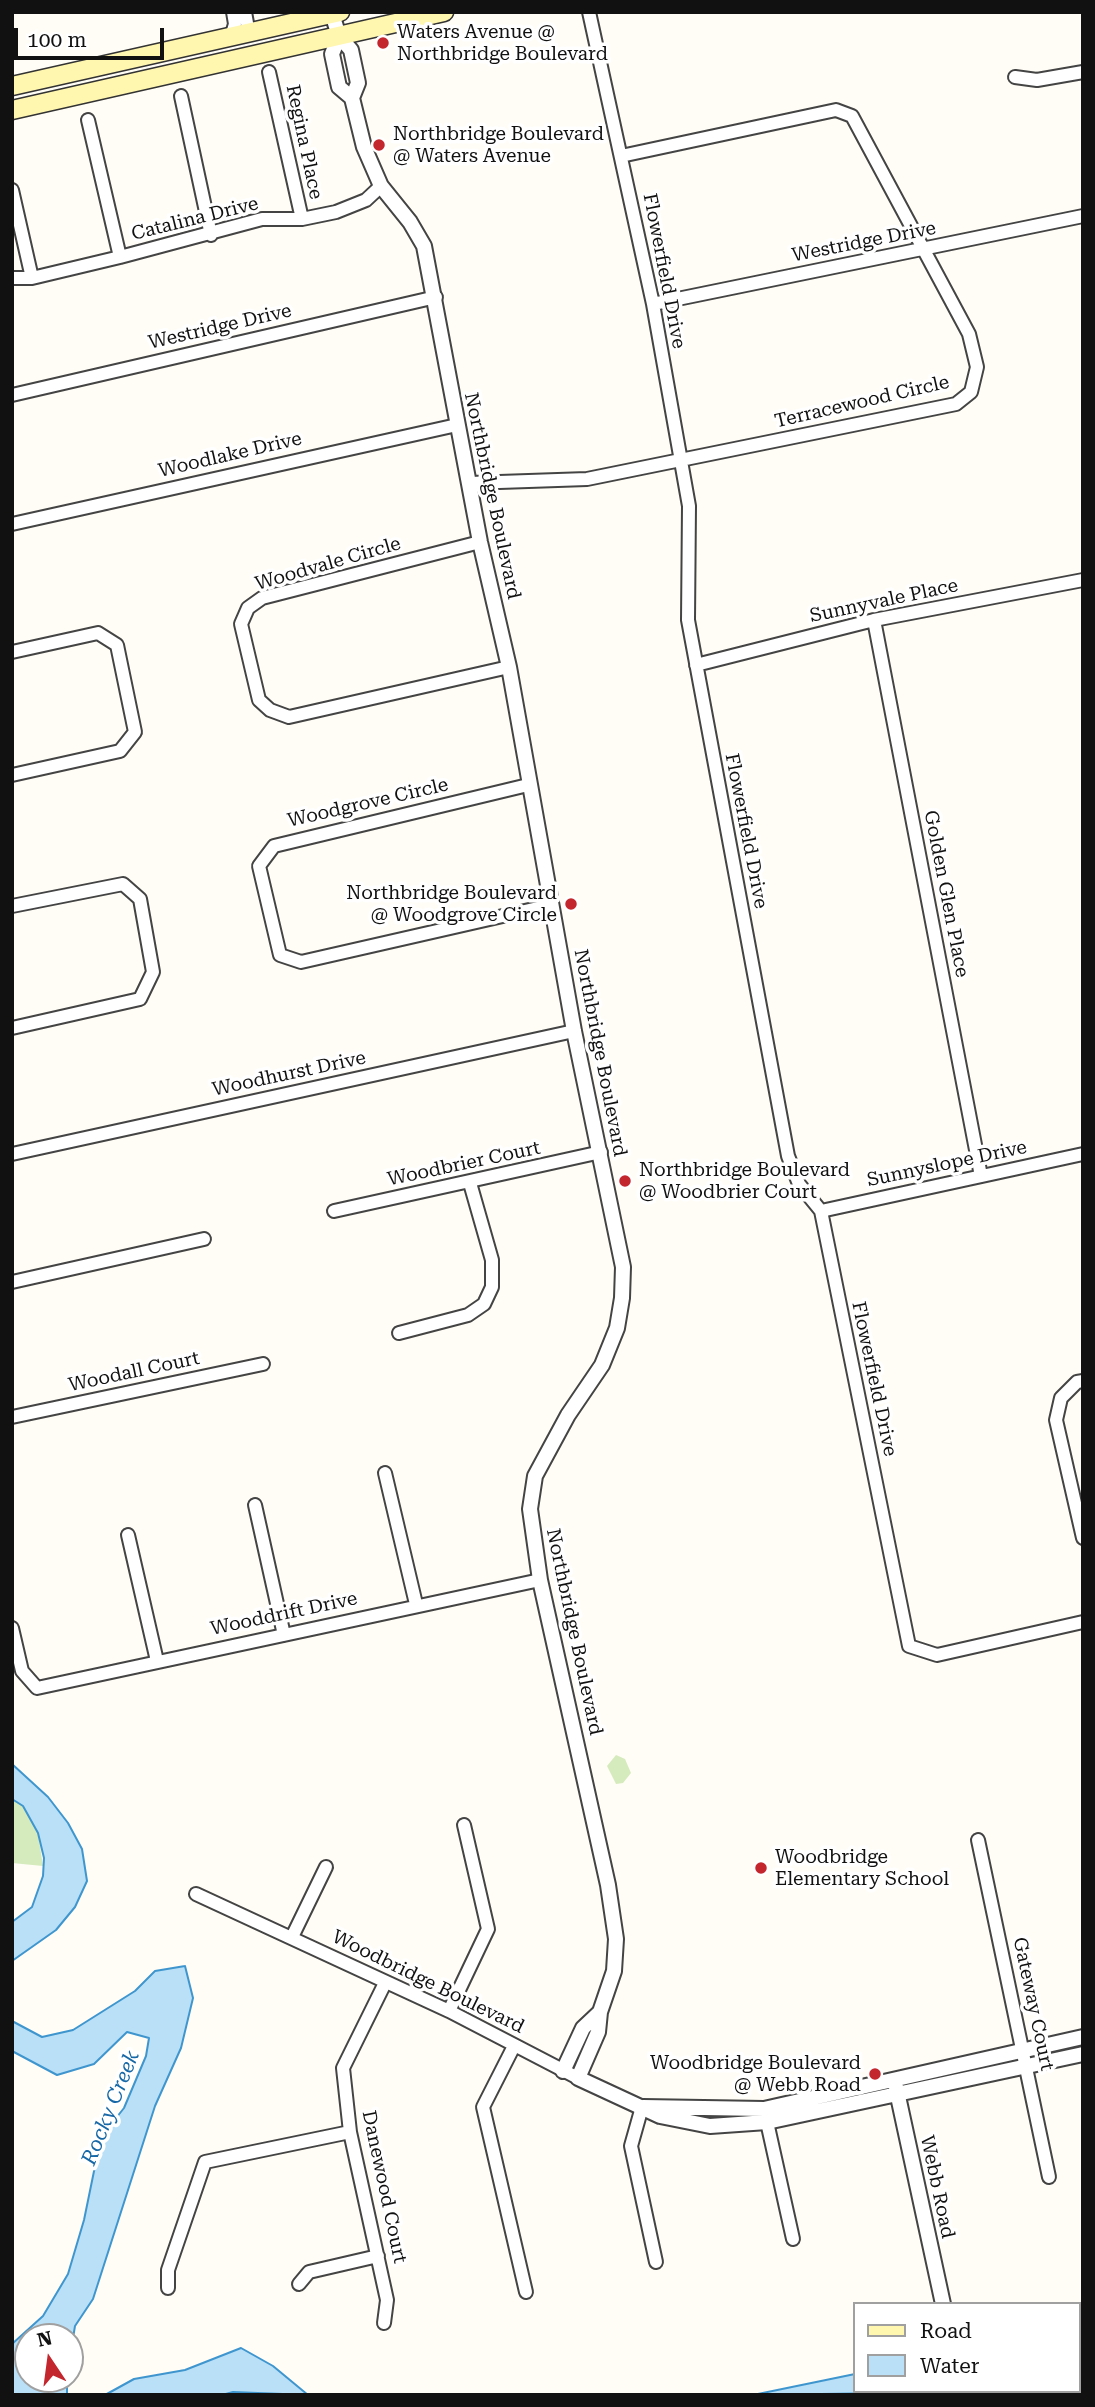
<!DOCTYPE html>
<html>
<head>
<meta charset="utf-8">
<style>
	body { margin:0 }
	#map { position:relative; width:1095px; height:2407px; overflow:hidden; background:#fffdf5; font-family:"Roboto Serif",serif }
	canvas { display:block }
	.frame { position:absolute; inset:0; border:14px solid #111; pointer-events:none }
	.legend { position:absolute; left:853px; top:2302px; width:228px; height:91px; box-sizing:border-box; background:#fff; border:2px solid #a0a0a0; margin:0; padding:9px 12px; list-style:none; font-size:21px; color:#111 }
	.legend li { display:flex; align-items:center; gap:14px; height:35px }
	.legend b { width:35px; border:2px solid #a0a0a0 }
	.north { position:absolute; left:14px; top:2323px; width:70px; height:70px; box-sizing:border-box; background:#fff; border:2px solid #a0a0a0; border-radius:50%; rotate:347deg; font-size:19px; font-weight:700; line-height:28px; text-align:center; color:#111 }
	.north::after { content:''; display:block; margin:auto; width:24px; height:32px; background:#c4262e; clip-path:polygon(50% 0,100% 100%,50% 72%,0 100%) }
	.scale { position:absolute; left:14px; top:28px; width:150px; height:32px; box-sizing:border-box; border:4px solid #111; border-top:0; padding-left:9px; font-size:21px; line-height:24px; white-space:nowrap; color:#111; -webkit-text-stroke:5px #fff; paint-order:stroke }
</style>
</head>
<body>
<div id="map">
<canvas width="1095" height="2407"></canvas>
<div class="frame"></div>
<ul class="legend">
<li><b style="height:9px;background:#fff6b0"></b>Road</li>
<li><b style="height:19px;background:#b9e0f7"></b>Water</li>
</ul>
<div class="north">N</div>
<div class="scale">100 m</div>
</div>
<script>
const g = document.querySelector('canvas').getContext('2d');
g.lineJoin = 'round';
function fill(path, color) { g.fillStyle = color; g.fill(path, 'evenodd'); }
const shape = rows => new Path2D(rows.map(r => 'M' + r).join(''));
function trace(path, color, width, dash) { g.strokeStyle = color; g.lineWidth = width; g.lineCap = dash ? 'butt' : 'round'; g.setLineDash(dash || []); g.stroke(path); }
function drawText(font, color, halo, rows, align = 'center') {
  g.font = font + ' "Roboto Serif",serif'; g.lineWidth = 7; g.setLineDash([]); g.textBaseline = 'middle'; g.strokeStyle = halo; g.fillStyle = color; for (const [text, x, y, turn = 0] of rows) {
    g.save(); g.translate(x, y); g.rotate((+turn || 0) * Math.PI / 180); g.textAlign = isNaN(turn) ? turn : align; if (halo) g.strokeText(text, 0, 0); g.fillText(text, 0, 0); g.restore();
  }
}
const green = shape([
	[616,1755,625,1759,631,1773,623,1783,616,1784,607,1766],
	[12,1799,23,1806,38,1833,43,1866,12,1863]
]);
const water = shape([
	[12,1764,48,1797,68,1823,82,1849,87,1881,75,1907,56,1930,12,1961,12,1922,32,1907,43,1876,44,1858,38,1833,23,1806,12,1799,12,1764],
	[185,1966,193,1998,181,2048,155,2106,93,2299,75,2326,70,2356,70,2337,28,2337,28,2379,67,2379,67,2395,12,2395,12,2344,43,2316,68,2274,84,2220,101,2137,124,2108,146,2056,149,2038,127,2032,94,2064,57,2075,12,2051,12,2021,42,2037,73,2030,135,1991,155,1971,185,1966],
	[241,2348,273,2366,308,2395,233,2392,222,2395,105,2395,134,2379,185,2370,241,2348],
	[855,2374,855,2391,957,2392,753,2395,855,2374]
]);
const minor = shape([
	[245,12,249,34],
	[589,12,653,304,689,506,688,620,788,1156,799,1184,821,1211,909,1646,937,1655,1083,1622],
	[231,37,235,24,233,12],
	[269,72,302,219],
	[1015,77,1037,80,1083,72],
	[181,96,211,235],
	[88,120,120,257],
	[12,190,32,278],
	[12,278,32,278,120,257,262,219,302,219,336,212,366,200,381,186],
	[653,304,1083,216],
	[12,395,436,297],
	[470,483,587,479,956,404,971,392,977,367,969,334,852,116,836,110,621,156],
	[12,524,457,425],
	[480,542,262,598,248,608,241,624,259,700,270,710,289,717,509,667],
	[874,620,981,1176],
	[12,652,98,633,117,645,135,732,120,751,12,775],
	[696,665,874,620,1083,580],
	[528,785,274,846,259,866,280,955,301,962,551,905],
	[12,906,123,884,140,899,153,972,140,999,12,1028],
	[12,1154,574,1031],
	[334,1211,601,1152],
	[821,1211,1083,1154],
	[12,1282,204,1239],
	[399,1333,468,1315,484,1304,492,1287,492,1260,470,1183],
	[1083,1381,1077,1382,1061,1398,1056,1420,1083,1538],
	[12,1417,263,1364],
	[385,1473,416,1604],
	[255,1505,284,1635],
	[128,1535,157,1661],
	[12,1628,22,1671,37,1688,540,1580],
	[978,1840,1049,2177],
	[196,1894,449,2011,578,2078],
	[292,1937,326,1867],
	[449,2011,488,1929,464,1825],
	[514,2046,483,2107,526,2292],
	[642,2107,631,2146,656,2262],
	[767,2122,793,2239],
	[299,2284,309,2272,378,2256],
	[168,2288,168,2270,205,2162,350,2132],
	[384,2323,387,2300,350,2132,343,2068,385,1983]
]);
const tertiary = shape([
	[332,14,339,36,351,50,358,83,352,98],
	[339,36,332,54,339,87,352,98,364,147,381,186,410,222,424,246,480,542,509,667,574,1031,623,1267,622,1298,617,1328,602,1365,568,1415,535,1476,530,1509,540,1580,608,1885,616,1939,614,1971,600,2012,598,2032,578,2078,660,2116,710,2126,767,2122,1083,2054],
	[563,2071,583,2028,600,2012],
	[896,2087,943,2304],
	[643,2107,764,2109,1083,2037],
	[962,2391,963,2395]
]);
const secondary = shape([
	[12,86,340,12],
	[12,110,444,12]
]);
const markers = [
	[383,43,7,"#c4262e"],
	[379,145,7,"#c4262e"],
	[571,904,7,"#c4262e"],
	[625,1181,7,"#c4262e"],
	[761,1868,7,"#c4262e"],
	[875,2074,7,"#c4262e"]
];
const poiNames = [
	["Waters Avenue @",397,32],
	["Northbridge Boulevard",397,54],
	["Northbridge Boulevard",393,134],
	["@ Waters Avenue",393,156],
	["Northbridge Boulevard",557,893,"right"],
	["@ Woodgrove Circle",557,915,"right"],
	["Northbridge Boulevard",639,1170],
	["@ Woodbrier Court",639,1192],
	["Woodbridge",775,1857],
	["Elementary School",775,1879],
	["Woodbridge Boulevard",861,2063,"right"],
	["@ Webb Road",861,2085,"right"]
];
const streetNames = [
	["Regina Place",304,142,78],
	["Catalina Drive",195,219,-14],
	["Westridge Drive",864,242,-11],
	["Flowerfield Drive",664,271,79],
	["Westridge Drive",220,327,-13],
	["Terracewood Circle",862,402,-13],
	["Woodlake Drive",230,455,-13],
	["Northbridge Boulevard",492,496,78],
	["Woodvale Circle",328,564,-16],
	["Sunnyvale Place",884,601,-12],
	["Woodgrove Circle",368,803,-13],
	["Flowerfield Drive",746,831,79],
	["Golden Glen Place",946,894,79],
	["Northbridge Boulevard",600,1053,79],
	["Woodhurst Drive",289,1074,-12],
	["Woodbrier Court",464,1164,-12],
	["Sunnyslope Drive",947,1164,-12],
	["Woodall Court",134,1372,-12],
	["Flowerfield Drive",874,1379,78],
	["Wooddrift Drive",284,1614,-12],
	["Northbridge Boulevard",574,1632,78],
	["Woodbridge Boulevard",428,1982,26],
	["Gateway Court",1033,2004,78],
	["Danewood Court",384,2187,78],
	["Webb Road",937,2187,78]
];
const waterNames = [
	["Rocky Creek",111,2108,-68]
];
fill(green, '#d5ebbd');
fill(water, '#b9e0f7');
trace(water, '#3f96cf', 2);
trace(minor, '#444', 16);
trace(tertiary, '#444', 18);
trace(secondary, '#333', 21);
trace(minor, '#fff', 12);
trace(tertiary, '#fff', 14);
trace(secondary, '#fff6b0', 18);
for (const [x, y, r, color] of markers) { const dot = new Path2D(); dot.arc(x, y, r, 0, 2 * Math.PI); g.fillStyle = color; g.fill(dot); trace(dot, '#fff', 2.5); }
drawText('19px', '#111', '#fff', poiNames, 'left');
drawText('19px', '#111', '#fff', streetNames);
drawText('italic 21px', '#1768a6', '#fff', waterNames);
</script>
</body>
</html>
